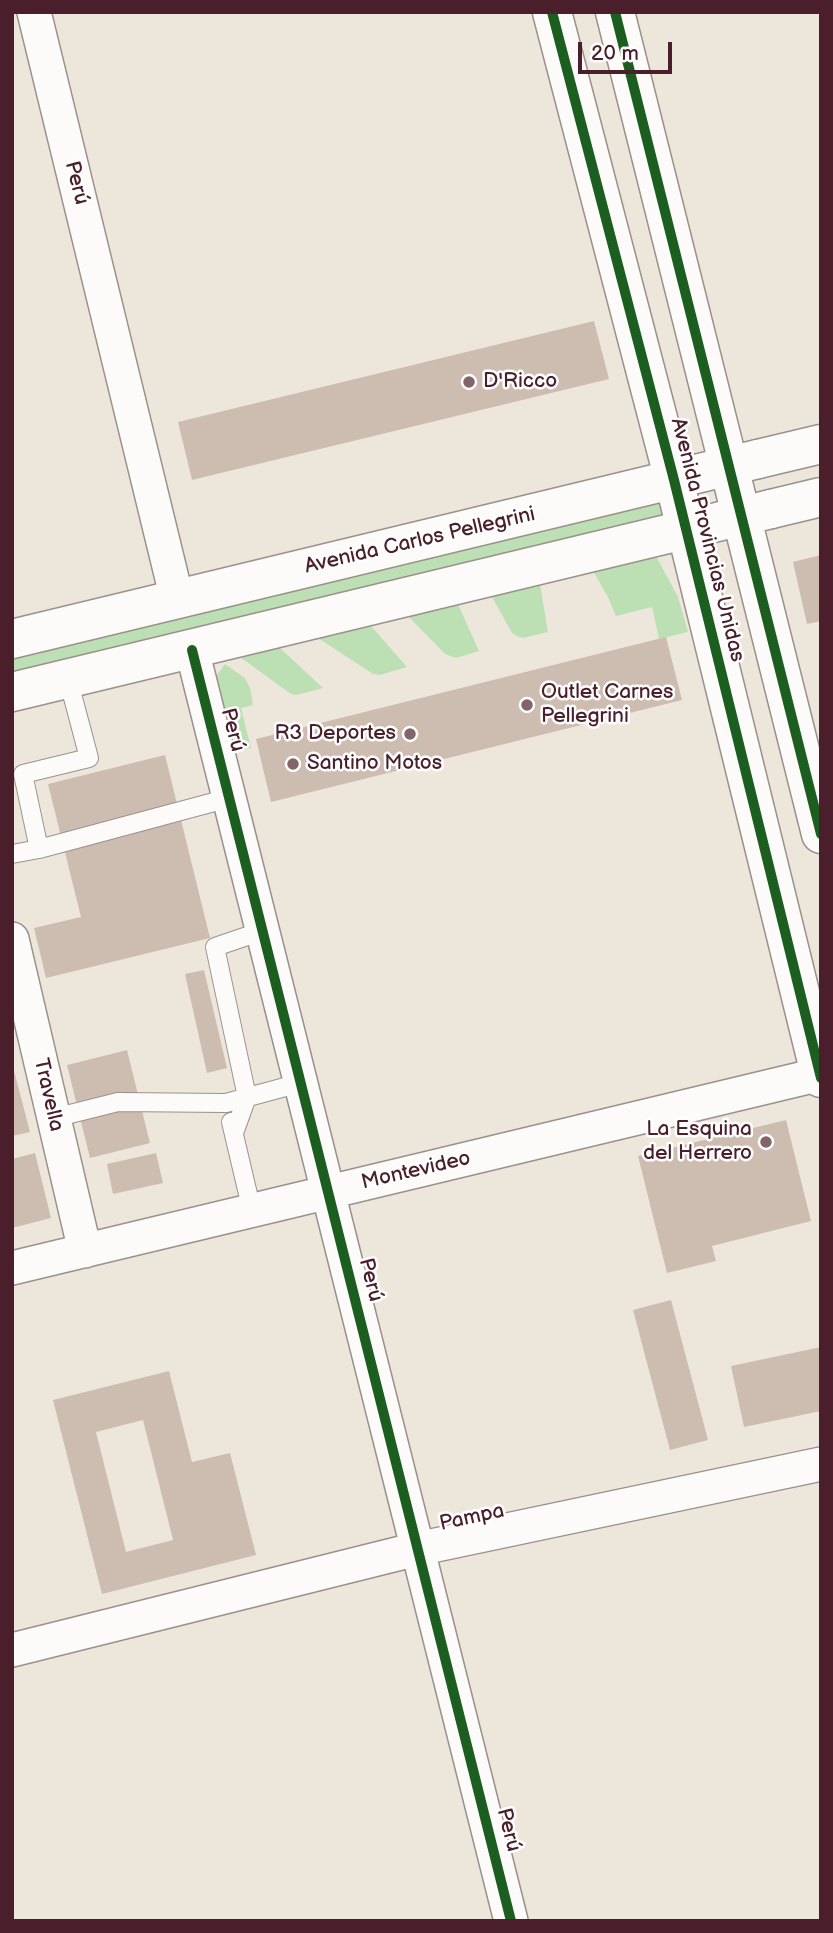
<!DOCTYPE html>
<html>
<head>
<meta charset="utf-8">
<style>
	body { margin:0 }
	#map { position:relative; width:833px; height:1933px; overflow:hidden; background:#ede7db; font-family:"Balsamiq Sans",sans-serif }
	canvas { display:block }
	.frame { position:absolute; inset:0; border:14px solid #4a1f2b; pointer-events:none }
	.scale { position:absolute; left:578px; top:42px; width:94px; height:32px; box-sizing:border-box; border:4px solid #4a1f2b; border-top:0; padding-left:9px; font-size:21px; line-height:24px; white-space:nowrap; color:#4a1f2b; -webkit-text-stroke:5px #fff; paint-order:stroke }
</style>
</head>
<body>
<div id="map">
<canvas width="833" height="1933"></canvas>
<div class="frame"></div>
<div class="scale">20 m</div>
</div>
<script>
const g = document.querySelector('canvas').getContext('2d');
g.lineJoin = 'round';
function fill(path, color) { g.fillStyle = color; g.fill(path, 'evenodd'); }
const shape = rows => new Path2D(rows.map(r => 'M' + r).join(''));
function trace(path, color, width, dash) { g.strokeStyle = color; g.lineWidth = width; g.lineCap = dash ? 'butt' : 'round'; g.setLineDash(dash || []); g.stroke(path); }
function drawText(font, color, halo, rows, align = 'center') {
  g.font = font + ' "Balsamiq Sans",sans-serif'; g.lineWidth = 5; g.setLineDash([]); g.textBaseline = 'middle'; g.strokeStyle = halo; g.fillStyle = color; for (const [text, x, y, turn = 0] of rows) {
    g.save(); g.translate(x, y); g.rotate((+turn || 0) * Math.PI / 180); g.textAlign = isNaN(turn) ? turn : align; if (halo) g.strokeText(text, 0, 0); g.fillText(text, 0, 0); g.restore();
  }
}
const green = shape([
	[674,480,685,531,12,692,12,639],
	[656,556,678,597,688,632,659,639,652,607,616,616,608,597,593,571],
	[540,584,548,632,523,638,517,636,512,633,492,597],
	[457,602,479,651,456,658,445,654,407,615],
	[371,626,407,667,380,675,373,674,318,638],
	[280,648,323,688,297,695,291,694,240,657],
	[225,664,245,678,250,688,253,705,241,708,251,748,224,754,211,683]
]);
const building = shape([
	[594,321,609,379,192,480,178,422],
	[821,555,821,621,807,624,793,562],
	[666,637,682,700,271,802,256,739],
	[165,755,210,938,46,978,34,928,81,917,48,784],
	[204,970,227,1068,207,1073,185,974],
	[127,1050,150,1143,90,1158,67,1065],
	[12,1063,30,1132,12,1136],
	[786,1120,811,1221,712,1246,716,1261,667,1273,638,1156],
	[35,1153,51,1218,12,1228,12,1159],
	[156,1153,163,1183,113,1194,107,1164],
	[671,1300,708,1440,670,1450,633,1310],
	[821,1347,821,1411,744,1427,731,1366],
	[169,1371,192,1462,230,1453,256,1555,102,1594,53,1400],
	[143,1420,173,1540,126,1552,96,1432]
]);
const lane = shape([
	[39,849,23,774,89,758,68,679],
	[12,854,39,849,229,798],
	[54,1118,118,1102,226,1103,300,1083],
	[231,1122,252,1211],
	[234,1133,247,1097,215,947,262,931]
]);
const street = shape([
	[34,12,177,599],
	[192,650,511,1921],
	[12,939,85,1251],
	[12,1268,821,1074],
	[12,1650,417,1549,821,1464]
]);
const secondary = shape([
	[552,12,674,480,821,1078],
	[615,12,821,834]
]);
const primary = shape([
	[12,639,758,459],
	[12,692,771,509]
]);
const highway = shape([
	[758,459,821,444],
	[771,509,821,497]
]);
const cycleway = shape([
	[552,12,674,480,821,1078],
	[615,12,821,834],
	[192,650,511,1921]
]);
const markers = [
	[469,382,7,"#836569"],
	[527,705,7,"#836569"],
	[410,734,7,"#836569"],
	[293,764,7,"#836569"],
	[766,1142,7,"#836569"]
];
const streetNames = [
	["Perú",76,183,76],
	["Avenida Provincias Unidas",707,540,76],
	["Avenida Carlos Pellegrini",420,541,-13],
	["Perú",232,730,76],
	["Travella",48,1095,77],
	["Montevideo",416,1171,-13],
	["Perú",370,1280,76],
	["Pampa",472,1518,-12],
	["Perú",508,1830,76]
];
const poiNames = [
	["D'Ricco",483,382],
	["Outlet Carnes",541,693],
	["Pellegrini",541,717],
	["R3 Deportes",396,734,"right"],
	["Santino Motos",307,764],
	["La Esquina",752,1130,"right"],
	["del Herrero",752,1154,"right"]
];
fill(green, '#bce0b4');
fill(building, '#cdbdb0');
trace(lane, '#9a918c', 20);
trace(street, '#9a918c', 36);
trace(secondary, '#9a918c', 41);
trace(primary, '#9a918c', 41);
trace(highway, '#9a918c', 41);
trace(lane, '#fcfbfa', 18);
trace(street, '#fcfbfa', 33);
trace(secondary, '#fcfbfa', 38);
trace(primary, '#fcfbfa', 38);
trace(highway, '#fcfbfa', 38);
trace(cycleway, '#1b5e20', 10);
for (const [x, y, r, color] of markers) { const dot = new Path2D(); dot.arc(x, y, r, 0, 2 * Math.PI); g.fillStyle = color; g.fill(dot); trace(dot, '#fff', 2.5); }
drawText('21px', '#4a1f2b', '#fff', streetNames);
drawText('21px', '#4a1f2b', '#fff', poiNames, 'left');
</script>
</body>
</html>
